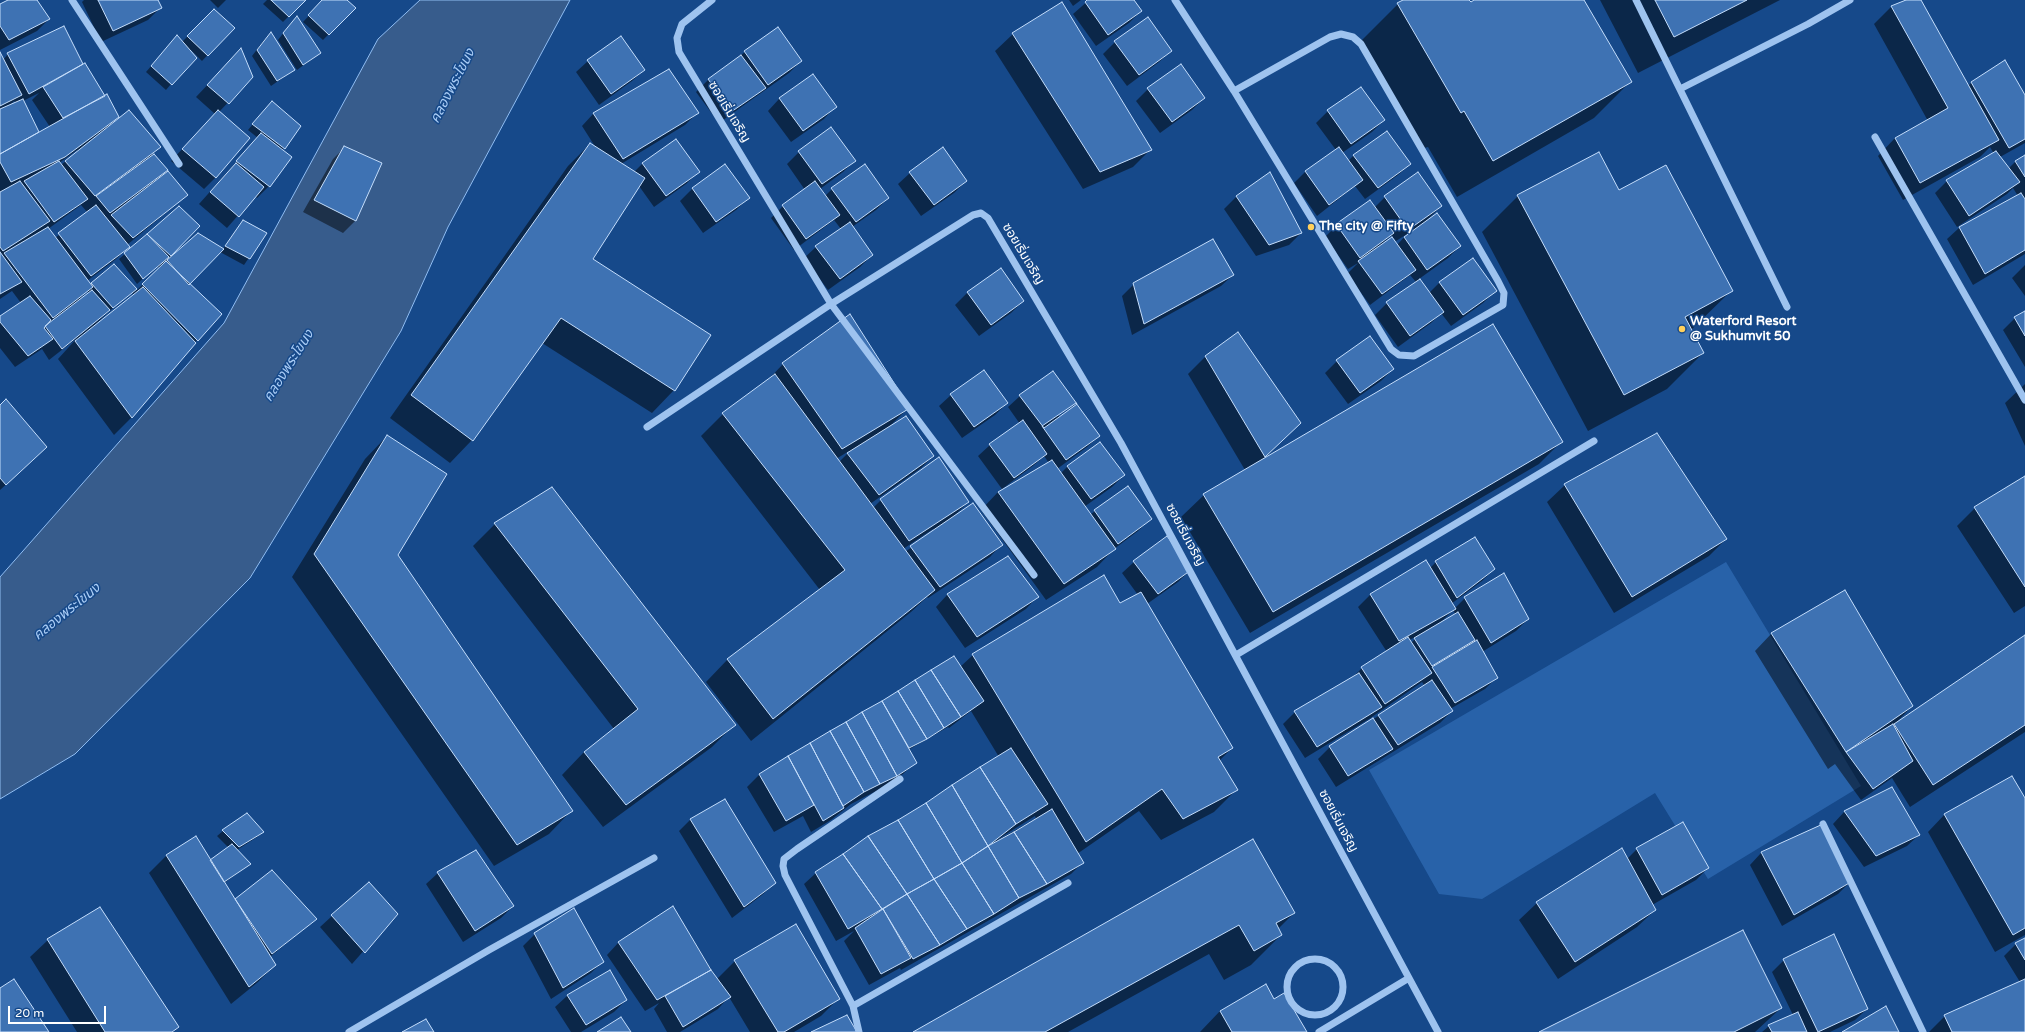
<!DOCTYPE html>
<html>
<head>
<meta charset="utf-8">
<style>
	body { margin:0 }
	#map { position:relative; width:2025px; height:1032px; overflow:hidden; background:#16498a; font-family:"Varela Round",sans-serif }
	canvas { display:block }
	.scale { position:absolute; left:8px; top:1006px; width:98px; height:18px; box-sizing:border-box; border:2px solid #fff; border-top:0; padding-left:5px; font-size:12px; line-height:14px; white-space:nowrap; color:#fff; -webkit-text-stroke:3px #16498a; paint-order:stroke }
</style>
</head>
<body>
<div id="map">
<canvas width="2025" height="1032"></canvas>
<div class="scale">20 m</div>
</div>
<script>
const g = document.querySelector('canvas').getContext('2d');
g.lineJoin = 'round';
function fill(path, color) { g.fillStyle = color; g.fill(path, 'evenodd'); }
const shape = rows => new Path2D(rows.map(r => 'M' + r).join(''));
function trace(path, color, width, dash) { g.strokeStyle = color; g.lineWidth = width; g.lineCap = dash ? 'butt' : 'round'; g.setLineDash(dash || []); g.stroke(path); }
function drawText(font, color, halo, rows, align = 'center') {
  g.font = font + ' "Varela Round","Noto Sans Thai",sans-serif'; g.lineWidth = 3; g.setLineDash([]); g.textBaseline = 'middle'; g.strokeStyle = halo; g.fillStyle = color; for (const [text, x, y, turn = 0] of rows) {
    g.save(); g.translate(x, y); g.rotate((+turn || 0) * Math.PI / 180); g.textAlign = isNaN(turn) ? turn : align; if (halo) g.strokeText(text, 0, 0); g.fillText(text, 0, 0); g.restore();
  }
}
const green = shape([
	[1726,562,1861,786,1708,879,1655,793,1482,899,1439,894,1369,770]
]);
const water = shape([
	[420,0,570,0,448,227,401,331,250,578,75,754,0,799,0,577,224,323,378,39,420,0]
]);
const shadow = shape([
	[10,0,36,0,49,19,37,31,0,50,0,5],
	[84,0,156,0,160,8,148,20,101,42,82,2],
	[210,0,226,0,218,8],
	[267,0,305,0,283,22,263,4],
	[324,0,346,0,354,8,323,40,303,22],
	[1069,0,1081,0,1073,6],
	[1089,0,1133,0,1141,11,1129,23,1096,46,1073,14],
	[1405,0,1468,0,1470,4,1476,0,1583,0,1630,82,1594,118,1457,197,1428,147,1424,148,1361,41,1398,4],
	[1600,0,1780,0,1638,73],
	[1909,0,1919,0,1968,86,1972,82,2025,97,2025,143,2000,157,2008,169,2016,161,2025,156,2025,254,1973,285,1947,239,1959,228,2018,196,2013,188,2007,194,1957,227,1935,193,1947,181,1994,154,1990,147,1980,157,1903,200,1878,156,1895,138,1928,121,1874,24,1892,6],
	[214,10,233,28,202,61,191,50,171,84,166,90,146,72,172,42,182,42],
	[291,23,320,53,297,70,278,40],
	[1013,34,1150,150,1133,167,1083,189,995,51],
	[265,39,294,70,271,86,252,56],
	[1115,42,1171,51,1159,62,1127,86,1103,54],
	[745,52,801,61,789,73,719,123,696,92,708,80],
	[0,54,3,60,8,54,82,64,76,69,118,117,111,124,160,147,152,154,186,195,174,206,127,245,128,247,116,259,87,281,90,285,114,265,137,290,160,268,157,266,137,284,119,259,179,208,173,256,223,249,243,221,265,234,244,265,220,252,189,284,197,340,131,418,114,435,58,359,77,338,49,360,42,349,15,367,0,348,0,318,21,303,12,291,0,299],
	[39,93,32,100,50,127,39,133,23,101],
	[14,101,16,103,9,106],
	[77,150,78,151,61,165,59,163],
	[81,205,88,213,55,238,48,229],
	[87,291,89,294,80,301,79,300],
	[133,292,132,297,95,325,107,313],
	[588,61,644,70,632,81,599,105,576,72],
	[229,62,252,77,219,112,216,177,204,189,171,161,215,114,196,97],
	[669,70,697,113,685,125,621,164,634,172,643,163,698,172,686,184,654,207,639,186,592,260,674,390,652,413,542,343,472,440,450,463,390,418,568,166,590,144,596,148,582,126,593,114],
	[813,75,835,107,824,119,791,142,768,111,779,99],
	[1361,88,1384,120,1372,132,1342,153,1348,161,1354,155,1410,164,1398,175,1365,199,1355,186,1317,216,1294,183,1305,172,1336,150,1316,123,1328,111],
	[1148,89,1204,98,1192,110,1160,133,1136,101],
	[266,108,299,126,282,150,269,186,257,198,255,196,227,228,199,204,258,138,248,130],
	[831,128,855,160,843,172,820,189,825,196,832,189,888,198,876,210,852,227,872,255,860,267,828,290,804,258,816,247,841,229,834,220,794,250,771,218,783,206,805,190,787,164,799,152],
	[345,147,380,164,355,221,343,233,303,212,333,159],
	[725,166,748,198,736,210,703,233,680,201,692,189],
	[910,173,966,181,954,193,921,216,898,184],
	[1269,174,1301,233,1289,245,1256,256,1224,209,1236,197],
	[1619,191,1731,291,1691,330,1703,353,1667,389,1588,431,1482,232,1518,196],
	[1385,197,1441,206,1427,220,1460,246,1448,258,1419,279,1429,293,1439,283,1472,259,1495,291,1483,303,1451,326,1441,313,1431,323,1398,347,1375,315,1387,303,1416,282,1410,275,1370,305,1347,274,1358,263,1348,269,1325,237,1337,225,1374,208],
	[1407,234,1397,245,1382,244,1391,235,1396,241],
	[2025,265,2025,296,2012,278],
	[1000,270,1023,301,1011,313,979,336,955,305,967,293],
	[1233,275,1221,286,1132,335,1122,296,1134,284],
	[2025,312,2025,367,2003,330,2015,318],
	[1238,334,1283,440,1263,459,1561,442,1539,464,1250,633,1181,517,1204,495,1245,470,1188,374,1205,357],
	[1337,361,1393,369,1381,381,1348,404,1325,373],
	[783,364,908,408,889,427,933,456,921,468,870,504,873,508,881,500,968,502,954,516,1001,545,990,557,928,598,927,597,911,612,751,741,706,682,728,659,820,590,701,436,723,414,766,382],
	[849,451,849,452,839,462,836,459],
	[933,529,934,531,905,552,903,549],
	[2025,384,2025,446,2005,403],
	[951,395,1007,403,995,415,962,438,939,406],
	[1020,396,1099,436,1087,447,1057,469,1060,474,1068,466,1124,475,1112,487,1084,507,1090,515,1095,511,1150,519,1138,531,1114,549,1097,567,1046,600,981,510,998,492,1049,463,1044,456,1034,465,1002,489,978,456,990,445,1020,424,1008,407],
	[0,406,34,459,0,490],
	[387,436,397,555,571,811,549,834,494,866,292,577,365,459],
	[2025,477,2025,606,2014,613,1957,526,1975,508],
	[1565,485,1726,539,1709,556,1614,613,1547,502],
	[495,524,734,725,712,747,603,827,562,775,584,752,614,729,473,546],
	[1475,538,1494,569,1482,581,1451,604,1454,609,1465,598,1528,619,1516,631,1482,652,1496,678,1485,689,1450,709,1452,711,1440,723,1336,787,1318,759,1330,747,1425,686,1422,682,1369,719,1305,758,1283,724,1295,712,1350,680,1362,668,1387,652,1358,607,1370,595,1426,561,1430,568,1436,562],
	[1453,610,1456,615,1441,622],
	[1418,636,1411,643,1409,640],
	[1008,557,1037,597,1026,609,965,648,936,607,947,595],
	[1134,562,1190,570,1178,582,1147,604,1232,748,1219,761,1236,790,1214,812,1161,840,1139,811,1077,854,1083,862,1071,874,901,970,900,968,869,985,844,941,854,931,836,941,804,884,816,873,999,757,971,711,949,728,948,727,908,750,915,762,903,774,884,787,851,804,831,820,811,832,803,816,774,832,747,787,759,775,882,701,960,667,973,655,1120,604,1138,595,1122,573],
	[1035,816,1036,819,996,841,1003,836],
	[1772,633,1912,706,1894,725,2025,637,2025,732,1910,807,1892,778,1861,800,1835,764,1828,769,1755,651],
	[1892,788,1919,835,1907,846,1864,867,1833,824,1844,812],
	[2025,800,2025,935,1995,952,1928,832,1945,814],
	[691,819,774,883,762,895,732,918,679,831],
	[1822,825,1850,882,1838,894,1782,926,1750,865,1761,853],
	[223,831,263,832,257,837,237,850,250,864,224,883,235,901,271,871,315,919,270,957,275,965,258,982,231,1004,149,873,166,856,195,838,210,861,229,848,217,836],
	[1252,841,1294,913,1278,929,1281,935,1251,965,1224,980,1209,954,1068,1032,915,1032],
	[1621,849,1627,859,1637,849,1708,868,1696,880,1652,905,1655,910,1637,927,1558,979,1519,920,1537,903],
	[438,873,513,906,501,918,463,942,426,884],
	[673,907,717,979,735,961,796,925,839,998,821,1016,794,1032,750,1032,729,997,718,1009,680,1032,667,1032,654,1009,659,1003,645,1011,607,955,618,943],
	[396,914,352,964,320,927,332,916],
	[535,934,603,961,591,973,551,999,523,946],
	[2025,939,2025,1032,1929,1032,1945,1016,2020,982,2004,956,2016,944],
	[48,940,178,1027,172,1032,77,1032,30,957],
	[1784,960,1867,1009,1855,1020,1830,1032,1762,1032,1769,1026,1793,1015,1772,972],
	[610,971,626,1000,614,1012,581,1032,571,1032,555,1007,567,996],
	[1274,1000,1306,1032,1200,1032,1220,1011],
	[1781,1008,1755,1032,1541,1032]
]);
const building = shape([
	[8,0,37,0,50,19,9,40,0,26,0,4,8,0],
	[98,0,158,0,162,8,113,31,98,0],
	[271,0,306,0,289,17,271,0],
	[322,0,347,0,356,8,329,35,308,15,322,0],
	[1087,0,1134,0,1142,11,1108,35,1085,2,1087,0],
	[1403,0,1469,0,1471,2,1474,0,1584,0,1632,82,1493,161,1464,111,1461,113,1397,3,1403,0],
	[1655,0,1747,0,1674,37,1655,0],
	[1906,0,1921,0,1999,140,1920,183,1895,138,1948,108,1891,6,1906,0],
	[1062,2,1152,150,1100,172,1012,33,1062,2],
	[214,9,235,28,208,56,187,36,214,9],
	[297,16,321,53,303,65,283,33,297,16],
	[1148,17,1172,51,1139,75,1114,41,1148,17],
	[64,26,83,64,29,94,7,53,64,26],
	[778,27,802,61,768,85,744,51,778,27],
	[271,32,295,70,277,81,257,50,271,32],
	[177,35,197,58,172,85,151,66,177,35],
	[621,36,645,70,611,94,587,60,621,36],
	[241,48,253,77,229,104,207,85,241,48],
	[0,52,22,95,0,106,0,52],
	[741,55,766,88,731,112,708,79,741,55],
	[2005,60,2025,95,2025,139,2009,148,1971,82,2005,60],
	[85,63,105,96,63,118,43,87,85,63],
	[1181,64,1205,98,1172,122,1147,88,1181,64],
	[669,69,699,113,623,159,593,113,669,69],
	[813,74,837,107,803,131,779,98,813,74],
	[1361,87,1385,120,1351,144,1327,110,1361,87],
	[107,94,119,117,65,157,11,182,0,162,0,154,107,94],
	[23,99,39,132,0,154,0,109,23,99],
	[272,101,301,126,285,149,252,124,272,101],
	[129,110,161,147,95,196,65,161,129,110],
	[218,110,250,138,216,178,182,149,218,110],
	[831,127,856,161,822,184,798,151,831,127],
	[1387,131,1411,164,1378,188,1353,155,1387,131],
	[261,133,292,157,270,187,236,161,261,133],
	[676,139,700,172,666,196,642,163,676,139],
	[590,143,645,178,593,259,711,335,675,391,561,318,473,441,411,395,590,143],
	[344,146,382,163,356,221,314,200,344,146],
	[943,147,967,181,934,205,909,172,943,147],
	[1339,147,1363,180,1329,205,1305,171,1339,147],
	[1996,151,2020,182,1969,216,1946,180,1996,151],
	[1599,152,1619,190,1666,165,1733,291,1685,317,1704,353,1624,395,1517,195,1599,152],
	[154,154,168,170,110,213,96,196,154,154],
	[2025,155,2025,177,2015,161,2025,155],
	[59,161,88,199,54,222,24,181,59,161],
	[236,163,264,187,239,217,210,192,236,163],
	[725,164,750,198,716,222,692,188,725,164],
	[865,164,889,198,856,222,831,188,865,164],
	[168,171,188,195,133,238,111,215,168,171],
	[1270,172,1302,233,1269,245,1236,196,1270,172],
	[1418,172,1442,206,1408,230,1384,196,1418,172],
	[20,181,50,221,3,251,0,247,0,192,20,181],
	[815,181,840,215,806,239,782,205,815,181],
	[2021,193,2025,199,2025,250,1985,274,1959,227,2021,193],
	[1370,200,1394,233,1360,258,1336,224,1370,200],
	[96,205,130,247,91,276,58,233,96,205],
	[179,206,200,226,171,256,147,234,179,206],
	[1437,213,1461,246,1427,270,1404,237,1437,213],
	[243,220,267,233,250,259,225,246,243,220],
	[850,222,873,255,840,279,815,246,850,222],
	[48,227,93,287,53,318,4,253,48,227],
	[198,233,224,249,189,285,167,260,198,233],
	[147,234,169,257,143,279,124,253,147,234],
	[1392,237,1416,270,1382,294,1358,261,1392,237],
	[1213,239,1234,275,1144,324,1133,283,1213,239],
	[0,252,22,282,0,294,0,252],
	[1473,258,1497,291,1463,315,1439,282,1473,258],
	[166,261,222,314,198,341,142,284,166,261],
	[114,264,137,289,113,308,91,283,114,264],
	[1001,268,1024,301,991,325,967,292,1001,268],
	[1420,279,1444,312,1410,336,1386,302,1420,279],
	[143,287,196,343,132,418,75,341,143,287],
	[92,290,110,310,62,349,45,326,92,290],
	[30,296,51,320,44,328,53,339,28,356,0,322,0,316,30,296],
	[2025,311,2025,336,2014,317,2025,311],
	[850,314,910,408,842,449,782,363,850,314],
	[1493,324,1563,442,1273,612,1203,494,1493,324],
	[1238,332,1301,423,1265,457,1205,356,1238,332],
	[1370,336,1394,369,1360,393,1336,360,1370,336],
	[984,370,1008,403,974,427,950,394,984,370],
	[1053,371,1077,404,1044,428,1019,395,1053,371],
	[775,374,935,590,773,719,727,659,845,570,722,413,775,374],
	[6,399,47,447,6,485,0,478,0,405,6,399],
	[1076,403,1100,436,1066,460,1042,426,1076,403],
	[906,416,934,456,879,495,847,453,906,416],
	[1023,420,1047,454,1014,478,989,444,1023,420],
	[1657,433,1727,539,1632,597,1564,484,1657,433],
	[387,435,447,474,398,555,573,811,517,845,314,554,387,435],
	[1100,442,1125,475,1091,499,1067,466,1100,442],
	[939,457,969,502,909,541,880,499,939,457],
	[1052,460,1116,549,1064,584,998,492,1052,460],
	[2025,476,2025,587,1974,507,2025,476],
	[1128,486,1152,519,1118,544,1094,510,1128,486],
	[552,487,736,725,626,805,584,752,638,709,494,523,552,487],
	[973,503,1003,545,940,587,910,546,973,503],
	[1167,536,1191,570,1158,594,1133,561,1167,536],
	[1475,537,1495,569,1457,598,1435,561,1475,537],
	[1008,556,1039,597,977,637,947,594,1008,556],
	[1426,560,1456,609,1399,641,1370,594,1426,560],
	[1504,573,1529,619,1491,643,1464,597,1504,573],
	[1104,575,1120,603,1141,592,1233,748,1218,757,1238,790,1183,819,1162,789,1086,842,972,654,1104,575],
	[1845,590,1913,706,1846,752,1771,633,1845,590],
	[1458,612,1475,640,1432,666,1414,638,1458,612],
	[2025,635,2025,725,1933,785,1894,724,2025,635],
	[1408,637,1432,673,1385,704,1361,667,1408,637],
	[1477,640,1498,678,1455,703,1432,667,1477,640],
	[954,656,984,701,961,717,931,670,954,656],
	[931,670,961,717,944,728,915,680,931,670],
	[1359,673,1382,707,1317,747,1294,711,1359,673],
	[915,680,944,728,927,739,898,691,915,680],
	[1432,680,1453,711,1398,745,1378,715,1432,680],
	[898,691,927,739,909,748,882,701,898,691],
	[882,701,917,763,897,776,862,712,882,701],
	[862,712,897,776,880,784,846,722,862,712],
	[1373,718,1393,749,1348,776,1329,746,1373,718],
	[846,722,880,784,864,792,830,731,846,722],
	[1893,724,1913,761,1873,789,1846,752,1893,724],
	[830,731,864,792,843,806,810,743,830,731],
	[810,743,844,808,823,821,788,756,810,743],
	[1011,748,1048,804,1016,824,980,767,1011,748],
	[788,756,814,805,786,821,759,774,788,756],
	[980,767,1016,824,988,846,952,785,980,767],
	[2012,776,2025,798,2025,928,2013,935,1944,814,2012,776],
	[952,785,988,846,962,863,926,803,952,785],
	[1892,787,1920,835,1876,856,1844,811,1892,787],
	[725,799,776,883,744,907,690,819,725,799],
	[926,803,962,863,934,879,898,820,926,803],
	[1052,809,1084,863,1047,884,1014,832,1052,809],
	[247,813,264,832,239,847,222,830,247,813],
	[898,820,934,879,907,894,868,836,898,820],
	[1683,822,1709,868,1662,895,1636,848,1683,822],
	[1823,824,1851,882,1794,915,1761,852,1823,824],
	[1014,832,1047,884,1019,898,988,846,1014,832],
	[196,836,276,965,249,987,166,855,196,836],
	[868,836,907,894,882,909,843,854,868,836],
	[1253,839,1295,913,1276,923,1282,935,1254,951,1239,925,1045,1032,913,1032,1253,839],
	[232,844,251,864,224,882,210,860,232,844],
	[988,846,1019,898,994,914,962,863,988,846],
	[1622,848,1656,910,1575,962,1536,902,1622,848],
	[476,850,514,906,475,931,437,872,476,850],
	[843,854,882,909,848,929,815,872,843,854],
	[962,863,994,914,967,929,934,879,962,863],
	[272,870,317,919,272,954,235,899,272,870],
	[934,879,967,929,940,945,907,894,934,879],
	[369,882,398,914,365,953,331,915,369,882],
	[907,894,940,945,913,959,883,909,907,894],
	[673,906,711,970,657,1000,618,942,673,906],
	[100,907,179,1027,172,1032,105,1032,47,939,100,907],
	[574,908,604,962,563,988,534,933,574,908],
	[883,909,911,958,881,974,855,928,883,909],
	[796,924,840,999,784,1032,778,1032,734,960,796,924],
	[1743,930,1782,1008,1734,1032,1539,1032,1743,930],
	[1834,934,1868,1009,1818,1032,1783,959,1834,934],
	[2025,938,2025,960,2015,943,2025,938],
	[610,970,627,1000,586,1025,567,995,610,970],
	[711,970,731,997,683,1027,665,996,711,970],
	[14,979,49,1032,0,1032,0,988,14,979],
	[2025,979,2025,1032,1952,1032,1944,1015,2025,979],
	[1266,984,1274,999,1284,993,1307,1032,1232,1032,1220,1011,1266,984],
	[1886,1006,1899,1032,1842,1032,1886,1006],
	[1798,1012,1807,1032,1772,1032,1768,1025,1798,1012],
	[847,1015,857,1032,811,1032,847,1015],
	[621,1017,631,1032,597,1032,621,1017],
	[426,1019,434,1032,402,1032,426,1019]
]);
const minor = shape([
	[72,0,179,164],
	[1175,0,1234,91,1391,349,1399,355,1414,356,1503,305,1504,293,1498,281,1361,44,1353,37,1341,34,1330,37,1234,91],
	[1636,0,1787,307],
	[1680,89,1808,24,1850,0],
	[1875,137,2025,400],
	[647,427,831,304,679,52,677,38,682,24,712,0],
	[1034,575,831,304,973,215,981,213,988,218,1121,443,1438,1032],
	[1236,655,1594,441],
	[1823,824,1923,1032],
	'1287 987a28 28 0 1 1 56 0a28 28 0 1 1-56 0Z',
	[853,1006,1068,883],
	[349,1032,489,950,654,858],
	[859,1032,853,1006,785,875,783,866,784,859,797,849,900,779],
	[1319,1032,1409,978]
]);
const markers = [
	[1311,227,4,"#ffd05c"],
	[1682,329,4,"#ffd05c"]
];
const streetNames = [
	["ซอยเริ่มเจริญ",729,112,59],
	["ซอยเริ่มเจริญ",1023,254,59],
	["ซอยเริ่มเจริญ",1185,535,62],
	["ซอยเริ่มเจริญ",1338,821,62]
];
const poiNames = [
	["The city @ Fifty",1319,227],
	["Waterford Resort",1690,322],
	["@ Sukhumvit 50",1690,337]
];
const waterNames = [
	["คลองพระโขนง",453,86,-63],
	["คลองพระโขนง",289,366,-58],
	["คลองพระโขนง",67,612,-39]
];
fill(green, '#2862a9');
fill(water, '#375c8c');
trace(water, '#90bdf2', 1);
fill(shadow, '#0007');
fill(building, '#3e72b3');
trace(building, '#c4ddfb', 1);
trace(minor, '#9ec3ef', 7);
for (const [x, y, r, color] of markers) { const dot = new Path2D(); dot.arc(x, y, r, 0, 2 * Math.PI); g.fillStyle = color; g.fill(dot); trace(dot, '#16498a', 1.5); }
drawText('13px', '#fff', '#16498a', streetNames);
drawText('bold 13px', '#fff', '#16498a', poiNames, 'left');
drawText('italic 14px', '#aacdf6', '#16498a', waterNames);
</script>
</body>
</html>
